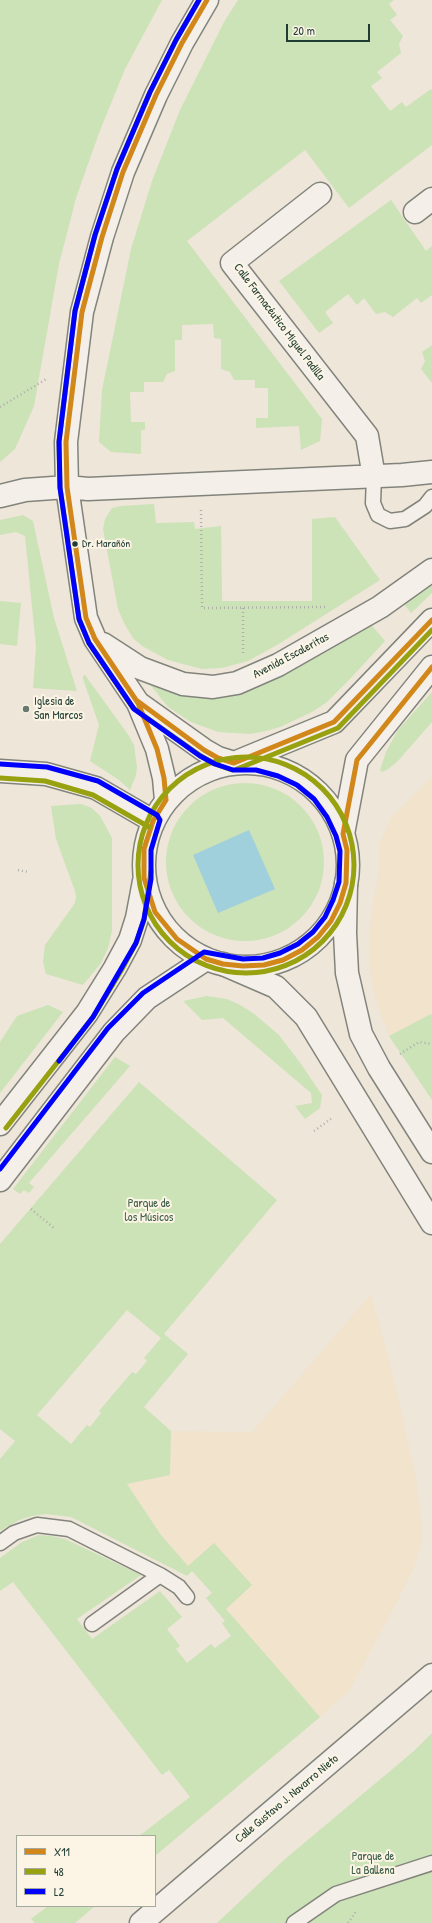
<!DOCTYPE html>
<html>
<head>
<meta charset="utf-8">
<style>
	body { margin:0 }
	#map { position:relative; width:432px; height:1923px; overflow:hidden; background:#eee6d9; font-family:"Patrick Hand",sans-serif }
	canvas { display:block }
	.legend { position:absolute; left:16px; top:1835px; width:140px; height:72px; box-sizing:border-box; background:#fcf5e5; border:1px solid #a4ab9e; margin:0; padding:5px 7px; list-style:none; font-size:12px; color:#1f3d34 }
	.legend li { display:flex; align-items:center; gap:8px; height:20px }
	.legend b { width:20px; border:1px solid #a4ab9e }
	.scale { position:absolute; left:286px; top:24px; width:84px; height:18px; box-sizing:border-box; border:2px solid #1f3d34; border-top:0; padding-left:5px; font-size:12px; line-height:14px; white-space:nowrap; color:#1f3d34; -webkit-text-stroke:3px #fcf5e5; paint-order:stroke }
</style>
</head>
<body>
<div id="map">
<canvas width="432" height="1923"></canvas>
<ul class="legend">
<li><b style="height:5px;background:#d1871a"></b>X11</li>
<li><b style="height:5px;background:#98a110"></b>48</li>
<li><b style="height:5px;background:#00f"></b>L2</li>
</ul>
<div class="scale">20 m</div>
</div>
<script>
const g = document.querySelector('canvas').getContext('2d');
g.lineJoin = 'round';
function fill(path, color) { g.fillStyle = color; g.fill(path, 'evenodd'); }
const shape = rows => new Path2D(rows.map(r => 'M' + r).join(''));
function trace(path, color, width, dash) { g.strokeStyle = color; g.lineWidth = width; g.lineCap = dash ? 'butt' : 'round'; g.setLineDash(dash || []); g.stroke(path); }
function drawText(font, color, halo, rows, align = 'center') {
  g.font = font + ' "Patrick Hand",sans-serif'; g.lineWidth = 4; g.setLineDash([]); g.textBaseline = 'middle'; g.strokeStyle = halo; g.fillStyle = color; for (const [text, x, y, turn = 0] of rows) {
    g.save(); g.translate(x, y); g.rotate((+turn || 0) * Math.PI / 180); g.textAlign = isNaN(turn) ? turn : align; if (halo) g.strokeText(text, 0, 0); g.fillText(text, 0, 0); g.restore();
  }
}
const built = shape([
	[432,777,432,1016,430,1015,389,1036,376,1002,370,970,369,940,371,914,379,872,379,844,391,817],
	[371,1294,393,1375,416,1477,422,1527,422,1541,414,1567,400,1596,353,1684,348,1692,320,1717,161,1535,127,1484,169,1475,171,1431,252,1432]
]);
const green = shape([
	[0,0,162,0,125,69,99,133,76,198,59,264,34,406,15,449,0,462],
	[238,0,394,0,389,4,397,15,390,20,403,36,399,44,401,53,377,72,382,78,371,86,390,111,402,102,406,107,431,89,432,90,432,145,349,208,305,150,187,241,322,419,320,441,301,450,299,426,256,428,256,418,268,418,268,388,255,388,255,380,234,380,230,372,221,369,221,339,214,338,213,324,182,325,182,340,175,340,175,371,167,374,163,382,144,382,144,392,130,392,131,422,145,422,145,430,141,430,141,454,111,452,99,442,102,390,131,249,152,181,180,110,224,22],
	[391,200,426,251,432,246,432,295,421,303,417,298,393,317,385,312,376,314,364,298,357,305,348,294,325,312,333,323,319,333,279,281],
	[432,345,432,383,421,369,425,361,422,352],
	[154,504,156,523,194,522,195,529,221,526,222,601,312,601,312,519,335,517,380,580,277,645,248,661,222,668,202,669,168,660,142,646,133,638,124,623,118,609,103,529,105,519,112,508,121,506],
	[23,515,33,521,54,618,77,691,33,688,36,647,25,536,16,532,0,535,0,520],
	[432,583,432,593,411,613,403,603],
	[0,601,21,603,17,646,0,644],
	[368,621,385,641,349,680,327,702,312,712,280,727,266,731,250,734,218,732,191,722,168,707,144,677,196,692],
	[85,675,129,736,134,745,137,767,136,775,130,790,119,780,90,761,99,725,83,679,83,676],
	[432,692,432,722,397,762,388,769,382,772,380,770,386,752,398,730],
	'166 862a79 79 0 1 1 158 0a79 79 0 1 1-158 0Z',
	[81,804,92,808,100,816,112,838,112,931,108,948,101,963,83,985,46,974,43,962,45,945,75,903,76,897,75,891,56,839,51,806],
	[207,996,227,999,240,1005,253,1013,279,1035,301,1064,322,1095,320,1108,305,1119,295,1106,312,1103,311,1093,223,1018,202,1020,183,1001],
	[48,1005,63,1012,0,1093,0,1042,17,1016],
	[431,1014,432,1016,432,1100,389,1036],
	[115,1057,130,1066,29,1183,34,1187,29,1193,24,1190,20,1194,13,1189],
	[139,1082,277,1200,164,1334,188,1354,144,1407,171,1431,170,1475,127,1484,161,1535,188,1566,214,1543,252,1585,226,1609,320,1717,155,1856,155,1836,139,1836,190,1797,169,1770,162,1775,13,1582,0,1591,0,1558,22,1542,39,1535,51,1536,65,1539,141,1575,77,1619,92,1639,160,1591,182,1617,167,1629,180,1646,176,1649,187,1663,211,1644,215,1648,231,1636,222,1623,225,1621,206,1598,212,1593,192,1571,187,1576,71,1517,46,1514,32,1516,19,1520,0,1531,0,1459,15,1441,0,1429,0,1244],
	[127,1310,161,1338,144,1358,147,1361,136,1374,132,1372,99,1411,101,1413,90,1427,87,1425,71,1444,37,1415],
	[432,1733,432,1923,217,1923,285,1859,414,1751],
	[48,1906,95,1906,75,1923,35,1923,31,1919]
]);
const water = shape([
	[249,830,275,889,218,913,193,855]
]);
const path = shape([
	[0,407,48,378],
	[201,510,202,608,327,607],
	[243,653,243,608],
	[18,870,29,872],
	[400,1054,419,1042,432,1044],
	[314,1131,332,1118],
	[31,1209,54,1228],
	[348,1923,357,1910]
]);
const service = shape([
	[374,477,373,503,378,515,390,521,405,519,425,506,432,497],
	[0,1543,14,1533,37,1525,69,1529,160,1575,179,1587,187,1597],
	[92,1624,160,1575],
	[294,1923,336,1894,432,1863]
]);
const minor = shape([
	[320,194,232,263,367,436,374,477],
	[415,212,432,199],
	[0,496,25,490,67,487,88,489,402,475,432,472],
	[103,644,140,668,183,684,213,687,237,683,278,665,380,607,432,570],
	[138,703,204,750,218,758,234,763],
	[166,800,164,778,157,749,138,703,95,639,86,618,67,487,66,442,82,312,102,237,123,172,156,95,182,43,207,0],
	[346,883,345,933,347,973,361,1034,379,1068,432,1152],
	[223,964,276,987,306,1017,432,1223],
	[141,1923,432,1675]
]);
const tertiary = shape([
	[239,761,334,722,432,620],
	'144 865a102 102 0 1 1 204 0a102 102 0 1 1-204 0Z',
	[0,771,46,774,96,788,153,821],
	[343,834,357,760,432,667],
	[0,1124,87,1013,115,968,130,940,137,918,144,881],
	[0,1180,114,1032,147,998,206,959]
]);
const bus1 = shape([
	[207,0,182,43,156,95,123,172,102,237,82,312,66,442,67,487,86,618,95,639,138,703,157,749,164,778,166,800,153,821,144,849,144,878,155,912,177,939,206,959,223,964,243,966,264,965,283,960,302,950,318,937,331,921,340,903,346,883,347,850,343,834,357,760,432,667],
	[136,700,204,750,218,758,234,763,334,722,432,620]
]);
const bus2 = shape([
	[199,0,176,40,150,92,117,169,95,235,75,311,59,441,60,487,79,619,89,643,133,708,201,756,215,764,232,770],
	'138 865a108 108 0 1 1 216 0a108 108 0 1 1-216 0Z',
	[237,769,338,728,432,630],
	[0,778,45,781,93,795,149,827],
	[6,1128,93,1017,121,971,136,943,144,920,151,871]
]);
const bus3 = shape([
	[0,764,47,767,98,781,157,815,160,820,151,850,151,879,144,919,136,943,93,1017,59,1061],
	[0,1169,108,1028,143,993,204,952,243,959,263,958,280,953,298,944,313,932,325,917,333,900,339,882,340,851,336,836,327,817,314,799,297,785,278,776,256,770,233,770,215,764,200,756,134,709,89,643,79,619,60,488,59,442,75,311,95,235,117,169,150,92,176,40,199,0]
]);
const markers = [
	[75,544,3.5,"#1f3d34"],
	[26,709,4,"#67786e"]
];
const busNames = [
	["Dr. Marañón",82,544]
];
const streetNames = [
	["Calle Farmacéutico Miguel Padilla",279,322,53],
	["Avenida Escaleritas",291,656,-28],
	["Calle Gustavo J. Navarro Nieto",287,1799,-40]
];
const poiNames = [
	["Iglesia de",34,702],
	["San Marcos",34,716]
];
const parkNames = [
	["Parque de",149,1204],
	["los Músicos",149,1218],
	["Parque de",373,1857],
	["La Ballena",373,1871]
];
fill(built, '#f1e3cc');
fill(green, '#cce2b7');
fill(water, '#9fd0dc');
trace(service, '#82847c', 17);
trace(minor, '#82847c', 25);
trace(tertiary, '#82847c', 25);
trace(path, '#afb0aa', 2.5, [1, 3]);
trace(service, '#f4f0e9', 14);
trace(minor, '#f4f0e9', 22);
trace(tertiary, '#f4f0e9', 22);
trace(bus1, '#d1871a', 5);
trace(bus2, '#98a110', 5);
trace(bus3, '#00f', 5);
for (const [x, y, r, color] of markers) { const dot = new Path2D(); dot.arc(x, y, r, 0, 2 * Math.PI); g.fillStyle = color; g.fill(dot); trace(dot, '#fcf5e5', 1.5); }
drawText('11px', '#1f3d34', '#fcf5e5', busNames, 'left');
drawText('12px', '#1f3d34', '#fcf5e5', streetNames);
drawText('12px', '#1f3d34', '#fcf5e5', poiNames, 'left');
drawText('12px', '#3c5d49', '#fcf5e5', parkNames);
</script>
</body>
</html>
